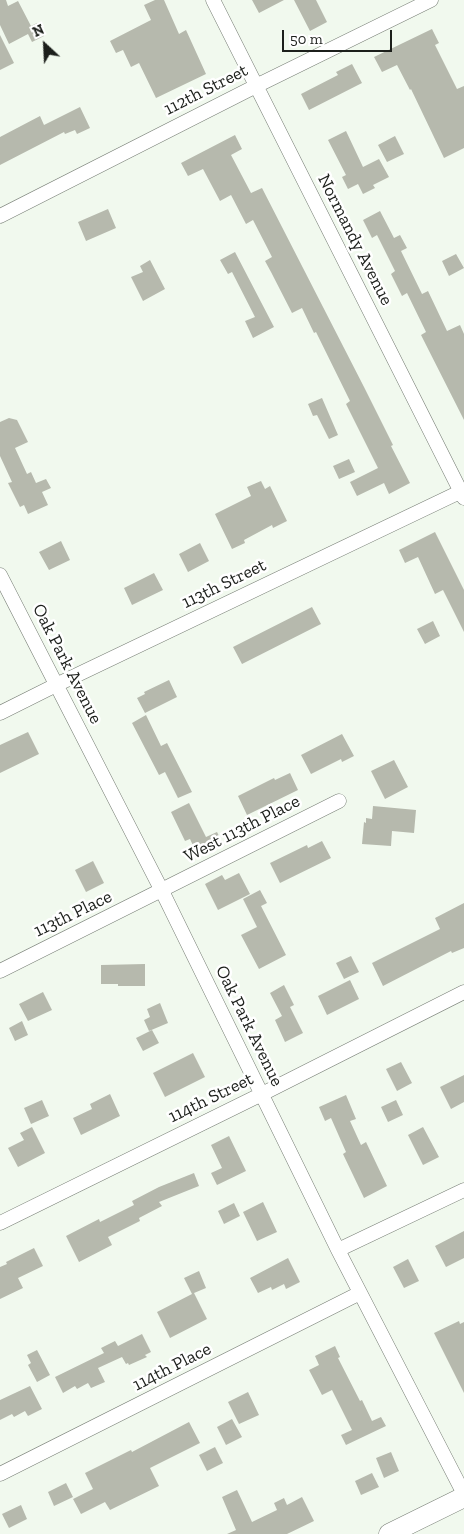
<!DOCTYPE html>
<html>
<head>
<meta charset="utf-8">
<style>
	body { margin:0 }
	#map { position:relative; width:464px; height:1534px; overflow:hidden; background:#f1f9ee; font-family:"Zilla Slab",serif }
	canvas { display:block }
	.north { position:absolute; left:20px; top:20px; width:50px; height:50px; -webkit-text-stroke:4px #fff; paint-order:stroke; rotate:335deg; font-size:14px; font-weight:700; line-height:20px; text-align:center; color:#1c1f1b }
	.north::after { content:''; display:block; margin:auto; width:18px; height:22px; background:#1c1f1b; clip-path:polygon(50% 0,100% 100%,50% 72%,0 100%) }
	.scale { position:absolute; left:282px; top:30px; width:110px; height:22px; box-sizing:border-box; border:2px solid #1c1f1b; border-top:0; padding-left:6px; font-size:15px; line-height:18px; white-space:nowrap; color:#1c1f1b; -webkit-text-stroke:4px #fff; paint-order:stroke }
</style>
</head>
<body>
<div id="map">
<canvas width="464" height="1534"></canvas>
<div class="north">N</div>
<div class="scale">50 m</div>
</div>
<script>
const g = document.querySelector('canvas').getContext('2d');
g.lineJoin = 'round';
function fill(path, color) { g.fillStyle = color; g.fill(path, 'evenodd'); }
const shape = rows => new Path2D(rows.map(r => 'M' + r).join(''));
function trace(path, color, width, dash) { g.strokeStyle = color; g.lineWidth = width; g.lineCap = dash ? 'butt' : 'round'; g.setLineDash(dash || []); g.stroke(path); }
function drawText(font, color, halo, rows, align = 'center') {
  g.font = font + ' "Zilla Slab",serif'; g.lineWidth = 5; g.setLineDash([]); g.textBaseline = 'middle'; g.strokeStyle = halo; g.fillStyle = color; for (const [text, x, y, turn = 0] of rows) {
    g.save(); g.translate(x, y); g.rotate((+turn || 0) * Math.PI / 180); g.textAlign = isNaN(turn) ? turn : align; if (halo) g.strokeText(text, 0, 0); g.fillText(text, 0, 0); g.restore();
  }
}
const building = shape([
	[0,0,6,0,8,6,18,1,31,26,37,23,44,36,32,42,28,34,9,44,0,25],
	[155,0,164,0,179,34,186,30,206,74,156,98,139,63,131,67,123,50,116,53,110,41,151,20,144,5],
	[252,0,284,0,259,13],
	[294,0,316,0,327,22,310,31],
	[432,29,439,43,435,45,457,89,464,86,464,148,444,158,411,89,410,90,397,65,382,72,374,57],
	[0,35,14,63,0,70],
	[352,64,362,83,309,110,301,94,338,75,336,72],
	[80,107,90,128,77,134,75,130,65,134,64,132,0,165,0,137,40,116,44,125],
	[346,131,363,167,379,159,389,177,373,185,375,188,363,194,358,184,348,189,342,177,346,175,328,140],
	[235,135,242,149,231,155,251,193,262,188,364,387,393,445,391,446,410,483,389,494,384,483,357,496,350,482,378,468,346,404,350,401,316,332,314,333,302,308,292,313,271,272,265,261,272,257,253,220,246,224,231,195,220,201,203,169,188,176,181,163],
	[395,136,404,154,387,162,378,145],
	[108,209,116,228,86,241,78,222],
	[380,211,394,238,400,235,407,248,401,251,422,294,428,291,447,331,460,325,464,334,464,420,421,335,426,332,407,293,402,296,391,274,395,271,377,235,372,238,363,220],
	[235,252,274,327,253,338,245,321,255,317,232,272,228,274,220,260],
	[456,254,464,268,449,276,442,261],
	[150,260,165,289,143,301,131,277,143,272,140,266],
	[322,398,338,435,329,439,317,415,313,416,308,404],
	[9,418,17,420,28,442,15,448,27,474,31,472,36,483,46,479,51,488,42,492,48,505,28,514,24,505,20,507,8,483,12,482,0,456,0,422],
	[349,459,355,472,339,479,333,466],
	[261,481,265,489,270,486,287,521,273,528,272,525,244,540,245,543,232,549,215,514,251,496,247,487],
	[435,532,464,590,464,632,443,590,435,594,418,557,405,563,399,550],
	[61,541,70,560,49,570,39,552],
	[200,543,209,561,188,572,179,554],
	[154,573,163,590,132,605,124,588],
	[312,607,321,624,242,664,233,647],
	[433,621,440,636,425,644,417,629],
	[169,680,177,697,145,713,137,698,145,694,144,692],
	[146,715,161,746,167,743,192,792,178,798,165,772,159,775,132,723],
	[28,732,39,754,0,773,0,745],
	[342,734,354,756,342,762,341,759,311,774,301,755],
	[394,760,408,787,385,799,371,771],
	[290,773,298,790,247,815,238,796,274,778,275,780],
	[189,803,206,837,217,832,222,842,197,854,190,839,185,841,171,812],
	[373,806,416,810,414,833,392,831,391,846,362,844,364,822,366,823,366,818,372,819],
	[322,841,331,858,280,883,270,863,307,845,308,848],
	[93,861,104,883,86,892,75,870],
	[239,873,250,894,218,910,205,884,222,875,225,880],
	[260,890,267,903,261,906,286,955,259,969,241,935,257,927,243,899],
	[464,903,464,948,452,953,451,951,383,986,372,963,440,929,435,918],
	[351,956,359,972,344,979,336,963],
	[145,964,145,986,118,986,118,984,101,984,101,965],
	[350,980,359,999,327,1015,318,996],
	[284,985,294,1005,290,1007,303,1033,285,1042,275,1020,282,1016,270,993],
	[43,992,52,1010,28,1021,19,1004],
	[160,1003,168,1023,149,1031,144,1020,150,1017,147,1009],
	[22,1021,28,1035,15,1041,9,1028],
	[152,1030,159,1043,143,1051,136,1038],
	[193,1053,205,1077,165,1097,153,1073],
	[401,1062,412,1083,397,1091,386,1069],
	[464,1075,464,1102,451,1109,440,1087],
	[110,1094,120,1116,81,1135,73,1118,92,1109,90,1104],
	[346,1095,356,1119,350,1121,361,1145,366,1142,387,1186,364,1198,343,1154,346,1152,331,1118,325,1121,319,1107],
	[42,1100,49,1116,31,1124,24,1108],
	[396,1100,403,1115,388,1122,381,1107],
	[32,1127,45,1153,18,1167,8,1148,24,1140,20,1133],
	[423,1127,439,1157,423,1165,408,1135],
	[229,1136,246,1171,217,1185,211,1173,222,1168,211,1145],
	[194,1173,199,1186,159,1202,162,1206,139,1218,140,1221,108,1237,112,1245,79,1262,66,1236,99,1219,100,1222,134,1205,132,1201,159,1187],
	[263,1202,277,1232,257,1241,243,1212],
	[234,1203,240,1216,224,1224,218,1211],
	[464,1231,464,1258,446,1267,435,1246],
	[34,1248,43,1266,18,1278,23,1288,0,1299,0,1267,7,1264,6,1262],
	[288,1258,300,1282,286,1289,284,1284,272,1290,271,1287,258,1293,250,1278],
	[408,1259,419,1281,404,1288,393,1267],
	[199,1271,206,1288,194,1293,207,1319,170,1338,157,1312,192,1294,184,1278],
	[459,1321,460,1324,464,1322,464,1393,434,1333],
	[142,1334,151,1352,145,1355,147,1357,129,1365,128,1363,126,1364,122,1357,98,1368,105,1382,91,1388,88,1383,77,1389,75,1386,63,1393,55,1377,104,1353,101,1348,115,1341,118,1346],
	[335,1346,340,1357,338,1358,360,1401,362,1400,372,1421,381,1417,386,1426,346,1445,341,1435,352,1430,332,1390,322,1395,309,1370,319,1365,315,1356],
	[37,1350,50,1375,37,1382,28,1365,31,1363,27,1355],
	[30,1386,42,1409,28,1416,25,1411,14,1417,12,1414,0,1420,0,1400],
	[248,1392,259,1415,239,1424,228,1402],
	[232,1419,242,1437,226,1445,217,1427],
	[189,1422,200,1443,150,1468,159,1486,110,1510,105,1502,81,1514,73,1499,93,1489,85,1473,131,1450,132,1452],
	[215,1447,223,1463,207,1471,199,1455],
	[391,1452,399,1471,384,1478,376,1458],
	[372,1473,379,1487,361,1495,355,1481],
	[66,1483,73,1497,54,1506,48,1492],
	[237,1490,252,1522,277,1510,274,1503,284,1498,287,1505,302,1497,314,1521,287,1534,227,1534,236,1530,222,1497],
	[21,1505,27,1519,9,1528,2,1514]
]);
const street = shape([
	[213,0,464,498],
	[0,216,256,86,431,0],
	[0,575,162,891,338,1250,464,1494],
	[0,713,56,685,464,490],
	[0,971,339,801],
	[0,1223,262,1094,464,992],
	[338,1250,464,1190],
	[0,1474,360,1293]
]);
const secondary = shape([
	[389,1534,464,1497]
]);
const streetNames = [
	["112th Street",206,90,-27],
	["Normandy Avenue",355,240,63],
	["113th Street",224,584,-26],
	["Oak Park Avenue",67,664,63],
	["West 113th Place",242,829,-27],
	["113th Place",73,914,-26],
	["Oak Park Avenue",249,1026,64],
	["114th Street",211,1098,-26],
	["114th Place",172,1367,-27]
];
fill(building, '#b6b9ad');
trace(street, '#777e75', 15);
trace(secondary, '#777e75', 21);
trace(street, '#fff', 14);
trace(secondary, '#fff', 20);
drawText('18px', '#1c1f1b', '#fff', streetNames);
</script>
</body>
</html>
